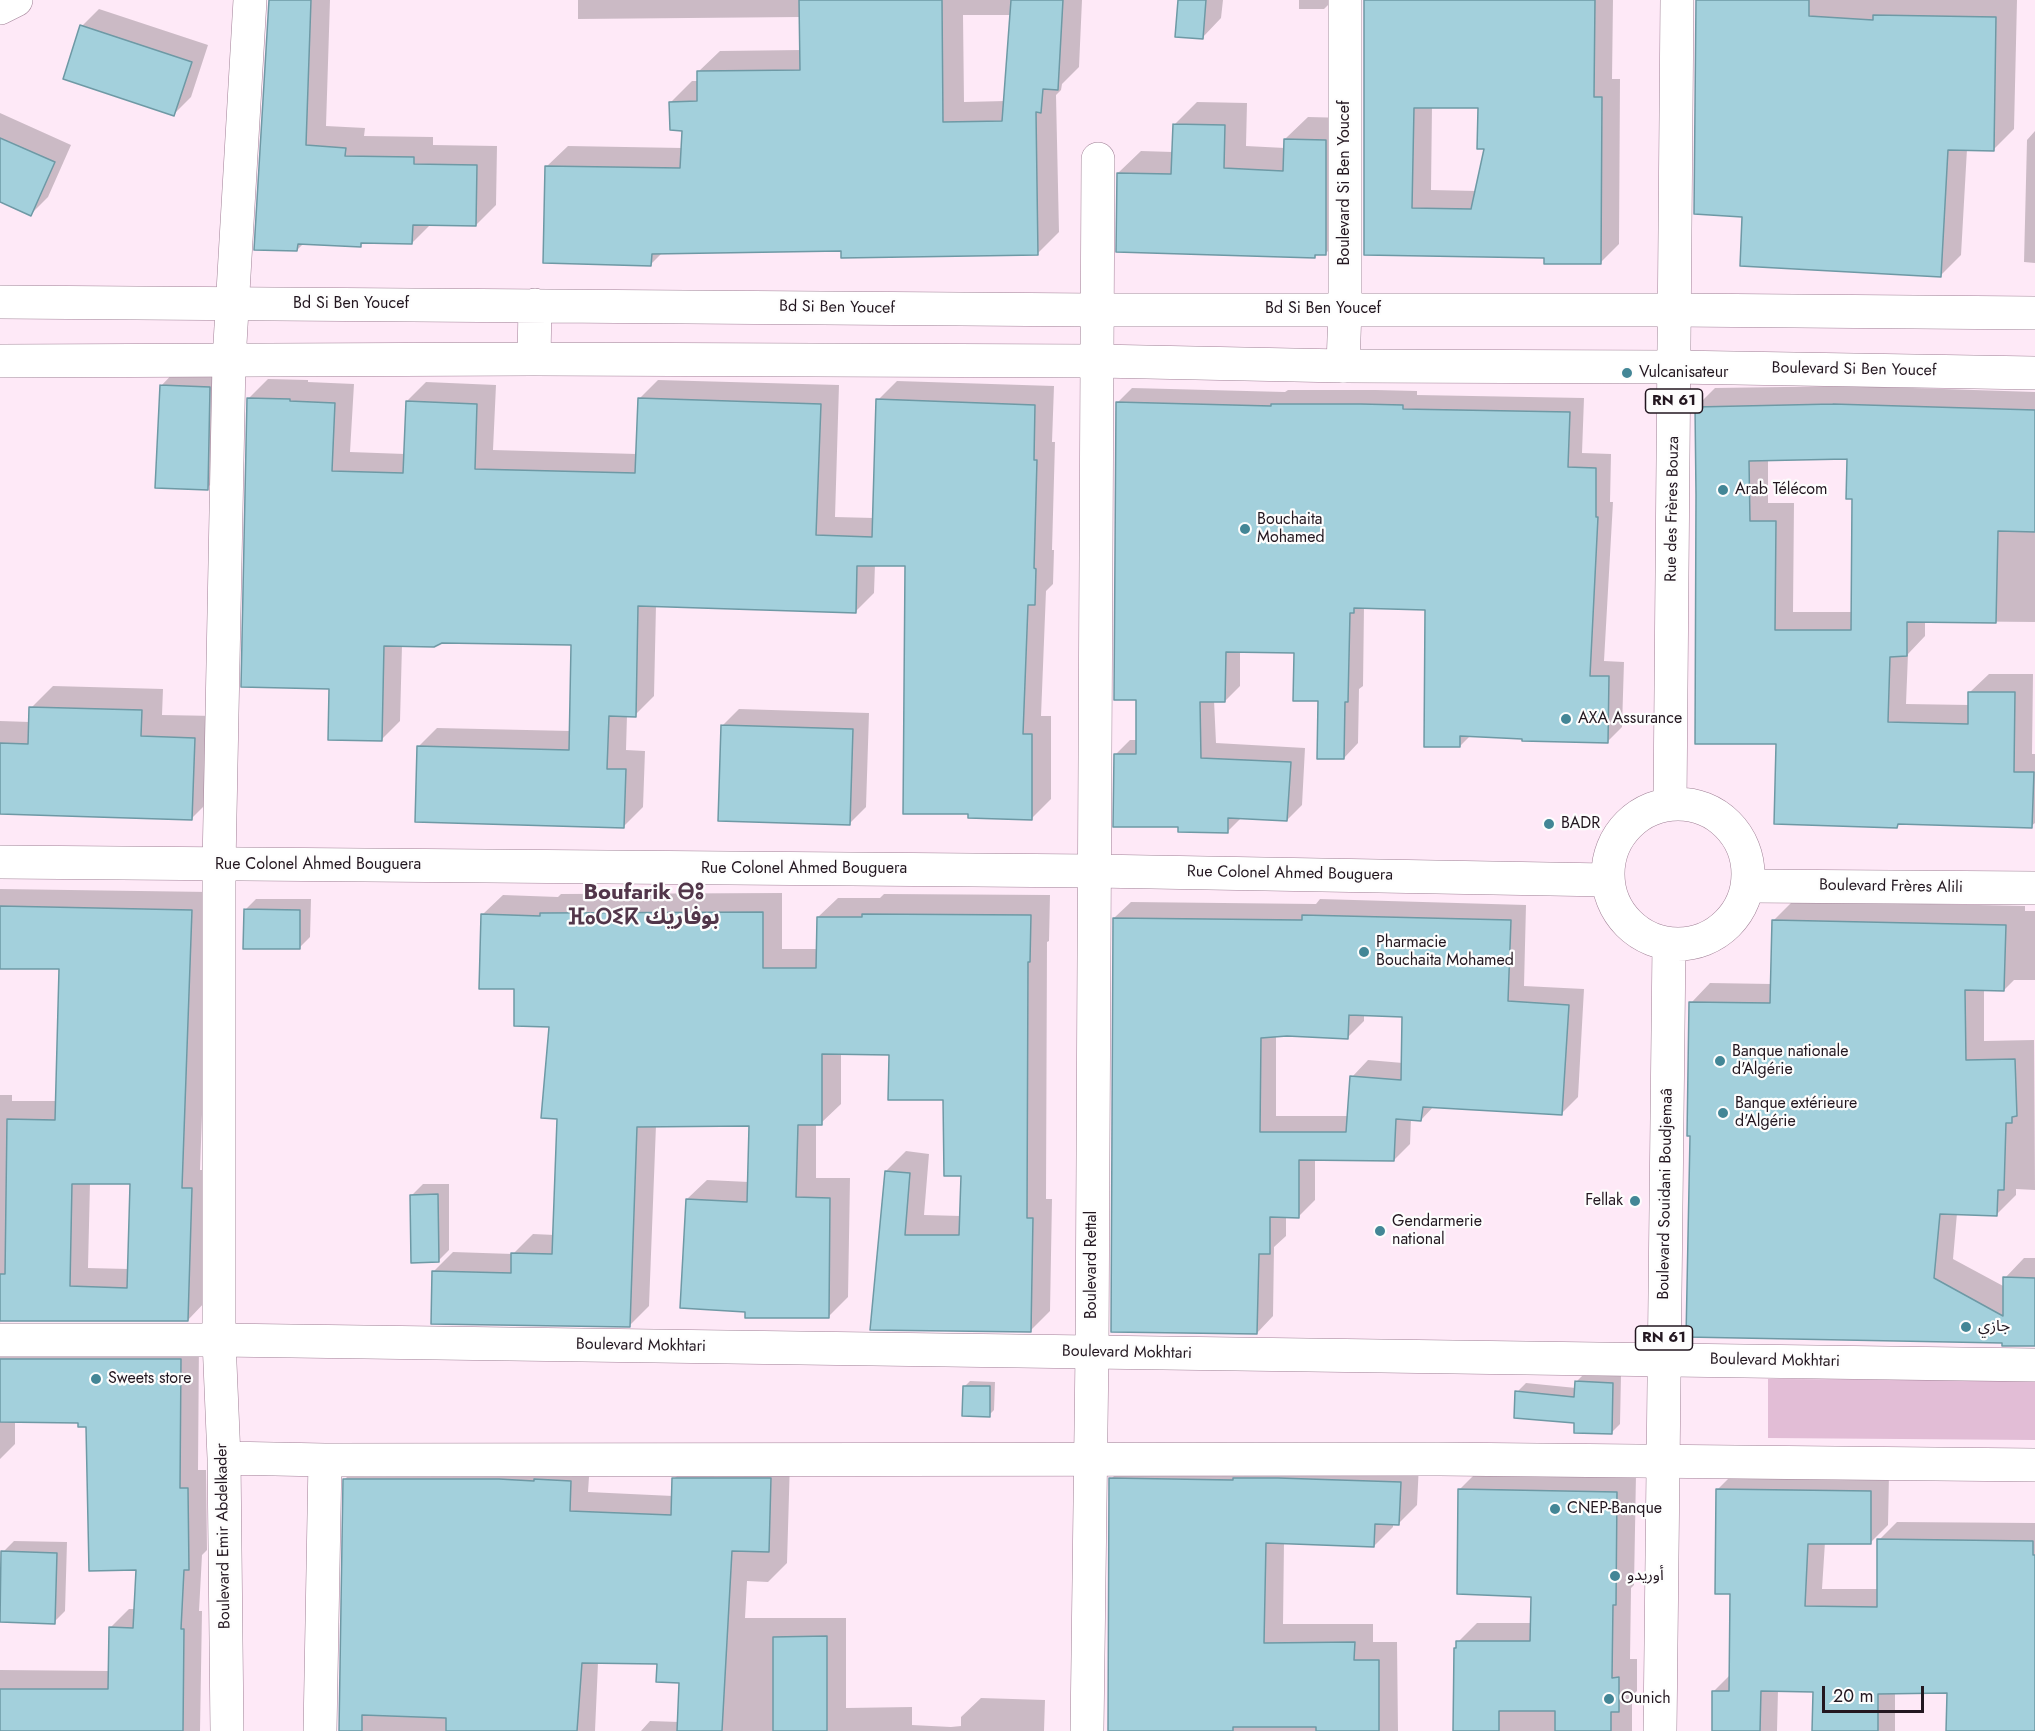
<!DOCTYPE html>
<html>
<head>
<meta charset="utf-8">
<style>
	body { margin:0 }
	#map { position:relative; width:2035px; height:1731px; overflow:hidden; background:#fee9f7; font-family:Jost,sans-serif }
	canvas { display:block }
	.scale { position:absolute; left:1822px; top:1686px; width:102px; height:27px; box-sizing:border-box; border:3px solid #231720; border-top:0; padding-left:8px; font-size:18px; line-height:21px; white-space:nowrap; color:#231720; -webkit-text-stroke:4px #fdfdfd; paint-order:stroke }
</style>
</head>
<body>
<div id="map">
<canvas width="2035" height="1731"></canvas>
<div class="scale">20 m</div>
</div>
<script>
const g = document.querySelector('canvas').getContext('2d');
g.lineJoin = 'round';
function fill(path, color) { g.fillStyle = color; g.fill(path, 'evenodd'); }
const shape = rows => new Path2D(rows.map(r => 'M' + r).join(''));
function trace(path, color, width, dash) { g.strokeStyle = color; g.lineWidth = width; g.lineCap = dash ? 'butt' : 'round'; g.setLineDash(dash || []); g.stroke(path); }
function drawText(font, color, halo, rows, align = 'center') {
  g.font = font + ' Jost,"Noto Sans Arabic","Noto Sans Tifinagh",sans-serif'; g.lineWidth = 4.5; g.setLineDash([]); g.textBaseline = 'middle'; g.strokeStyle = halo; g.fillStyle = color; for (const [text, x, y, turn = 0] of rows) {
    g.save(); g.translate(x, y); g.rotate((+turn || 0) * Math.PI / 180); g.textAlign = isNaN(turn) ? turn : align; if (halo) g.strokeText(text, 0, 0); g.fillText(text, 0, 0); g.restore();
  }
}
const green = shape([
	[1768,1379,2035,1380,2035,1440,1768,1438]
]);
const shadow = shape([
	[270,0,330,0,326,126,365,128,364,136,433,137,433,145,497,146,496,205,476,225,431,224,412,243,365,241,360,246,304,243,297,250],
	[578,0,1082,0,1079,67,1062,84,1061,90,1056,95,1059,232,1037,254,842,250,663,252,651,264,546,167,568,146,683,148,684,130,671,102,692,81,699,81,698,72,720,51,801,50,801,17,578,19],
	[963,15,1011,15,1005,101,964,102],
	[1180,0,1223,0,1221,18,1203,37],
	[1299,0,1333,0,1324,9,1299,9],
	[1364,0,1613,0,1612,79,1620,79,1619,244,1600,263,1546,257,1365,254],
	[1432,106,1479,107,1486,148,1477,191,1431,190],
	[1697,0,2017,0,2014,129,1993,150,1967,149,1961,255,1940,276,1744,216],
	[99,9,208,45,191,97,174,114,82,26],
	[1197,102,1247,103,1246,146,1285,148,1285,139,1308,117,1348,118,1348,231,1326,253,1318,253,1315,257,1118,173,1141,151,1173,152,1175,124],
	[0,113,71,145,48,197,31,214,0,201],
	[2035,131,2035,263,2024,262,2027,140],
	[178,368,226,370,224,471,207,488,161,386],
	[268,379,308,380,308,382,354,384,350,452,405,454,407,401,426,382,496,385,493,450,637,454,639,399,658,380,839,385,835,517,874,518,878,400,897,381,1054,386,1052,442,1055,442,1052,550,1054,550,1053,584,1046,591,1041,716,1051,716,1051,799,1032,818,906,565,875,564,874,593,855,612,656,605,654,696,635,715,627,715,626,750,645,751,643,807,624,826,418,747,437,728,571,731,573,644,441,641,402,645,400,721,381,740,331,687,249,398],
	[1852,386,2035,392,2035,622,1925,621,1925,636,1908,654,1906,704,1970,705,1970,692,1989,674,2033,674,2032,754,2035,754,2035,823,2031,826,1900,823,1897,826,1778,743,1696,407,1715,388],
	[1849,458,1854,497,1852,612,1793,612,1794,503,1768,503,1768,459],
	[1132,388,1285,392,1288,390,1376,390,1417,391,1417,395,1584,398,1582,453,1611,454,1610,502,1613,502,1604,661,1624,662,1622,727,1607,742,1471,735,1460,746,1427,608,1364,607,1363,686,1359,689,1358,743,1344,758,1320,700,1296,652,1240,651,1240,686,1225,701,1214,700,1216,743,1305,748,1302,805,1287,820,1241,818,1228,831,1180,825,1115,755,1130,740,1138,740,1138,699,1117,403],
	[53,686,163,689,162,715,216,716,213,797,191,819,0,813,0,721,30,722,31,708],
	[739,709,869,713,866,807,849,824,722,726],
	[0,889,210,892,200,1170,210,1170,206,1301,188,1320,0,1320,0,1095,12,1095,12,1101,57,1101,60,968,0,967],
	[90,1182,132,1183,129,1269,88,1268],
	[782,893,782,949,818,949,818,917,838,898,880,898,884,894,1050,895,1049,941,1047,942,1046,1199,1052,1199,1050,1311,1030,1331,872,1329,886,1171,906,1151,929,1154,924,1215,961,1216,962,1175,945,1099,890,1053,841,1053,841,1104,821,1123,816,1123,816,1178,850,1178,848,1297,828,1317,747,1310,687,1199,707,1180,749,1182,750,1125,656,1125,649,1306,630,1325,433,1272,453,1252,513,1254,533,1234,555,1235,558,1118,550,1025,516,988,483,914,503,895,558,897,561,894],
	[256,899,311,899,310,937,299,948,245,910],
	[1320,899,1526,905,1524,986,1584,989,1578,1097,1562,1113,1434,1106,1421,1120,1411,1119,1410,1144,1394,1160,1315,1159,1315,1200,1299,1216,1286,1216,1286,1236,1274,1247,1273,1316,1257,1333,1114,918,1131,902,1316,904],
	[1364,1014,1404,1015,1403,1063,1368,1060,1352,1077,1349,1116,1276,1116,1276,1035,1348,1037,1364,1021],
	[1793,901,2025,906,2025,911,2035,911,2035,980,2014,980,2004,990,1984,989,1984,1041,2034,1040,2035,1190,2016,1189,2016,1195,1997,1214,1957,1213,1953,1259,2005,1287,2005,1278,2024,1258,2035,1258,2035,1345,1691,1135,1691,1003,1710,983,1772,984,1773,921],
	[423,1184,449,1184,449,1250,438,1261,412,1195],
	[0,1322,2,1331,199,1341,198,1470,206,1470,207,1550,202,1555,199,1611,202,1611,200,1731,0,1731,0,1670,109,1671,110,1628,129,1609,135,1609,137,1569,88,1425,80,1422,15,1421,15,1444,0,1459],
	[1585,1373,1621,1375,1620,1424,1611,1433,1517,1392,1526,1383,1576,1388,1576,1382],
	[970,1381,995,1382,994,1410,989,1415,964,1387],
	[364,1460,590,1462,588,1492,673,1496,674,1479,693,1460,790,1460,787,1563,768,1582,747,1581,745,1618,846,1618,846,1708,912,1707,912,1725,951,1727,961,1726,961,1717,981,1698,1045,1700,1044,1731,641,1731,650,1721,679,1722,681,1682,658,1662,599,1662,598,1663,595,1731,606,1731,340,1731,345,1479],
	[1130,1460,1419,1464,1417,1505,1399,1523,1393,1523,1393,1527,1374,1546,1284,1542,1283,1624,1373,1624,1373,1642,1397,1642,1398,1731,1110,1731,1111,1479],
	[1478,1471,1636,1474,1634,1585,1631,1588,1630,1659,1637,1659,1637,1691,1632,1696,1632,1731,1455,1731,1458,1642,1477,1623,1532,1623,1532,1595,1459,1490],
	[1735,1472,1889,1474,1888,1525,1870,1543,1825,1542,1822,1589,1878,1589,1879,1540,1897,1522,2035,1523,2035,1731,1948,1731,1949,1692,1895,1692,1895,1731,1814,1731,1814,1691,1778,1690,1777,1731,1714,1731,1714,1691,1731,1674,1732,1593,1717,1490],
	[14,1541,67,1542,65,1611,54,1622,3,1552]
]);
const building = shape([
	[269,0,311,0,306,145,346,148,345,156,414,157,414,164,477,165,476,226,413,225,412,244,361,243,361,247,298,244,297,251,254,250,269,0],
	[799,0,942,0,943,122,1002,121,1011,0,1063,0,1058,90,1043,89,1041,113,1036,112,1038,255,841,258,841,251,652,254,651,266,543,263,545,166,680,168,682,131,670,130,669,102,697,101,697,71,800,70,799,0],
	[1178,0,1206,0,1203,39,1175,37,1178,0],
	[1364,0,1595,0,1594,97,1602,97,1601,264,1544,264,1544,258,1364,255,1364,0],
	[1414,108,1478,108,1477,149,1484,149,1471,209,1412,208,1414,108],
	[1696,0,1809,0,1809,16,1873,20,1873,15,1996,17,1994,151,1948,150,1941,277,1740,266,1742,217,1694,214,1696,0],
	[80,25,192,62,174,116,63,79,80,25],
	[1173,124,1225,125,1224,168,1283,171,1284,139,1326,140,1326,255,1315,255,1315,258,1116,252,1117,173,1171,174,1173,124],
	[0,138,55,162,31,216,0,202,0,138],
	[160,385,210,387,208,490,155,488,160,385],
	[247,398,290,399,290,401,335,403,332,471,403,473,406,401,477,404,475,469,635,473,638,398,821,404,816,535,872,537,876,399,1035,405,1034,460,1037,460,1034,568,1036,569,1035,605,1028,605,1023,734,1032,734,1032,820,968,818,968,814,903,814,905,566,857,566,856,613,638,606,636,717,609,716,607,769,626,769,624,828,415,822,417,746,569,750,571,645,442,643,434,647,384,646,382,741,328,740,329,689,241,687,247,398],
	[1116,402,1271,406,1271,404,1361,404,1403,405,1403,409,1570,412,1568,467,1596,468,1596,517,1598,517,1590,676,1609,676,1608,743,1522,741,1522,739,1460,736,1460,747,1424,747,1425,610,1354,608,1354,613,1350,613,1348,702,1345,702,1344,759,1317,759,1318,701,1293,701,1294,653,1226,652,1225,702,1200,702,1201,758,1291,762,1287,821,1228,818,1228,833,1178,832,1178,827,1113,827,1114,754,1136,754,1136,700,1114,700,1116,402],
	[1833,404,2035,410,2035,532,1998,531,1996,623,1907,622,1907,656,1890,657,1888,722,1968,724,1968,692,2015,692,2014,772,2034,772,2032,828,1898,824,1897,828,1774,824,1776,744,1695,744,1696,495,1695,407,1833,404],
	[1847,459,1846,499,1852,499,1851,630,1775,630,1776,521,1750,521,1749,461,1847,459],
	[29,707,142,710,141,736,195,738,192,820,0,814,0,743,28,744,29,707],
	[721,725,853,729,850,825,718,821,721,725],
	[0,906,192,910,182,1188,192,1188,188,1321,0,1321,0,1274,5,1274,7,1119,55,1120,59,969,0,969,0,906],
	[72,1184,130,1184,127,1288,70,1286,72,1184],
	[244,909,300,910,300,949,243,949,244,909],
	[763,912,763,968,816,968,817,917,862,917,862,914,1031,915,1030,962,1028,962,1027,1218,1033,1218,1031,1332,870,1330,885,1171,910,1173,905,1235,959,1235,961,1176,944,1176,943,1100,888,1100,889,1055,822,1054,822,1125,798,1125,796,1197,830,1198,829,1318,745,1318,745,1312,680,1308,686,1199,747,1202,749,1126,637,1127,630,1327,431,1324,432,1271,511,1273,511,1253,552,1254,557,1119,541,1118,549,1027,514,1026,514,989,479,989,481,914,540,916,540,913,763,912],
	[1302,915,1511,920,1508,1001,1569,1005,1562,1115,1423,1107,1421,1121,1396,1119,1394,1161,1299,1160,1299,1218,1270,1217,1270,1254,1259,1254,1257,1334,1111,1332,1113,918,1302,920,1302,915],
	[1349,1015,1402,1017,1401,1080,1350,1076,1346,1132,1260,1132,1261,1038,1287,1036,1348,1039,1349,1015],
	[1772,920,2006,925,2004,991,1965,990,1966,1060,2015,1059,2017,1116,2012,1117,2012,1123,2006,1123,2004,1190,1998,1190,1997,1216,1940,1214,1934,1278,2003,1316,2003,1277,2035,1278,2035,1346,2002,1346,2002,1343,1686,1337,1690,1136,1687,1136,1689,1002,1770,1003,1772,920],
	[438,1194,439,1262,411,1263,410,1195,438,1194],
	[0,1359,181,1359,180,1488,188,1488,189,1570,184,1570,181,1629,184,1629,183,1731,0,1731,0,1689,108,1689,109,1627,133,1628,136,1570,89,1571,86,1427,78,1427,78,1423,0,1422,0,1359],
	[1575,1381,1613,1383,1612,1434,1574,1433,1574,1423,1514,1418,1515,1391,1574,1397,1575,1381],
	[963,1386,990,1386,990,1417,962,1416,963,1386],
	[672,1478,771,1478,769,1552,732,1551,722,1731,677,1731,679,1683,656,1682,657,1664,582,1663,577,1731,446,1731,446,1718,362,1715,362,1731,339,1731,343,1479,499,1479,534,1481,534,1479,571,1481,570,1511,671,1515,672,1478],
	[1109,1478,1233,1480,1233,1478,1278,1478,1401,1482,1399,1525,1375,1524,1374,1547,1266,1543,1264,1643,1355,1642,1354,1660,1379,1660,1379,1731,1316,1731,1316,1727,1233,1727,1233,1731,1108,1731,1109,1478],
	[1458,1489,1617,1492,1616,1605,1613,1605,1612,1678,1619,1677,1619,1712,1611,1712,1611,1731,1555,1731,1555,1711,1499,1711,1499,1731,1453,1731,1454,1648,1456,1648,1456,1641,1530,1641,1531,1597,1457,1594,1458,1489],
	[1716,1489,1871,1491,1871,1544,1808,1544,1805,1606,1877,1607,1877,1539,2033,1541,2033,1555,2035,1555,2035,1731,1946,1731,1947,1693,1878,1694,1878,1731,1812,1731,1813,1692,1761,1691,1760,1731,1712,1731,1712,1691,1729,1691,1730,1594,1715,1594,1716,1489],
	[1,1551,57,1553,55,1624,0,1622,1,1551],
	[827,1636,827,1731,773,1731,773,1637,827,1636]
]);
const minor = shape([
	[0,8,16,0],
	[1674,310,2035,313],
	[1343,366,1345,309,1345,0],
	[1674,367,2035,373],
	[0,1340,219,1340,219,865,229,361,250,0],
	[1087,1731,1092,1352,1098,159]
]);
const tertiary = shape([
	[0,302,1097,310,1674,310],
	[534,359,535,305],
	[0,361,534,359,1097,361,1343,366,1674,367],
	[224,1458,325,1460,1439,1459,2035,1465],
	[227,1731,224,1458,219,1340,2035,1365],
	[320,1731,325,1460]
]);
const secondary = shape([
	[0,862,1094,871,1607,880],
	[1748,886,2035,888]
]);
const primary = shape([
	[1670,803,1677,0],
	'1608 874a70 70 0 1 1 140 0a70 70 0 1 1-140 0Z',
	[1660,1731,1669,944]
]);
const markers = [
	[1627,373,6,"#438696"],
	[1723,490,6,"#438696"],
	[1245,529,6,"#438696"],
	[1566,719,6,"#438696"],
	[1549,824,6,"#438696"],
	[1364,952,6,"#438696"],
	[1720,1061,6,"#438696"],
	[1723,1113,6,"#438696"],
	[1635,1201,6,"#438696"],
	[1380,1231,6,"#438696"],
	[1966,1327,6,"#438696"],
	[96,1379,6,"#438696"],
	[1555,1509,6,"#438696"],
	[1615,1576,6,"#438696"],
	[1609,1699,6,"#438696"]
];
const shields = [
	[1674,401,57],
	[1664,1338,57]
];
const shieldNames = [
	["RN 61",1674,401],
	["RN 61",1664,1338]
];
const streetNames = [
	["Boulevard Si Ben Youcef",1345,183,-90],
	["Bd Si Ben Youcef",351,304],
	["Bd Si Ben Youcef",837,308,1],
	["Bd Si Ben Youcef",1323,309],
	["Boulevard Si Ben Youcef",1854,370,1],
	["Rue des Frères Bouza",1673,509,-89],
	["Rue Colonel Ahmed Bouguera",318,865],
	["Rue Colonel Ahmed Bouguera",804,869],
	["Rue Colonel Ahmed Bouguera",1290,874,1],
	["Boulevard Frères Alili",1891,887,1],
	["Boulevard Souidani Boudjemaâ",1666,1194,-89],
	["Boulevard Rettal",1092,1265,-90],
	["Boulevard Mokhtari",641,1346,1],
	["Boulevard Mokhtari",1127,1353,1],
	["Boulevard Mokhtari",1775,1361,1],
	["Boulevard Emir Abdelkader",224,1536,-91]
];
const poiNames = [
	["Vulcanisateur",1639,373],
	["Arab Télécom",1735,490],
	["Bouchaita",1257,520],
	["Mohamed",1257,538],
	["AXA Assurance",1578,719],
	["BADR",1561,824],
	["Pharmacie",1376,943],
	["Bouchaita Mohamed",1376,961],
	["Banque nationale",1732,1052],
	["d'Algérie",1732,1070],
	["Banque extérieure",1735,1104],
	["d'Algérie",1735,1122],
	["Fellak",1623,1201,"right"],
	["Gendarmerie",1392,1222],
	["national",1392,1240],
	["جازي",1978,1327],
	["Sweets store",108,1379],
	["CNEP-Banque",1567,1509],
	["أوريدو",1627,1576],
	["Ounich",1621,1699]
];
const districtNames = [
	["Boufarik ⴱⵓ",644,894],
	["ⴼⴰⵔⵉⴽ بوفاريك",644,919]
];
fill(green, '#e2bdd6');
fill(shadow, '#0003');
fill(building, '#a3d0dc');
trace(building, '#6e99a5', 1.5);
trace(minor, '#a08096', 34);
trace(tertiary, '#a08096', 34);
trace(secondary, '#a08096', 34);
trace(primary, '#a08096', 34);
trace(minor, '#fff', 33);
trace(tertiary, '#fff', 33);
trace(secondary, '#fff', 33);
trace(primary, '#fff', 33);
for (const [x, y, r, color] of markers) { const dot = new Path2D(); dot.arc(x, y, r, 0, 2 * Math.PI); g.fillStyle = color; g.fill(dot); trace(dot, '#fdfdfd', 2); }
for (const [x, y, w] of shields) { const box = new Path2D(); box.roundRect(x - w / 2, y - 12, w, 24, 4.5); g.fillStyle = '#fdfdfd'; g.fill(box); trace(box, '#231720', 1.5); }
drawText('bold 15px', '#231720', null, shieldNames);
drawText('16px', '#231720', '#fdfdfd', streetNames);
drawText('16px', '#231720', '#fdfdfd', poiNames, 'left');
drawText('bold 22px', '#52364a', '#fdfdfd', districtNames);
</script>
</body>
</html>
